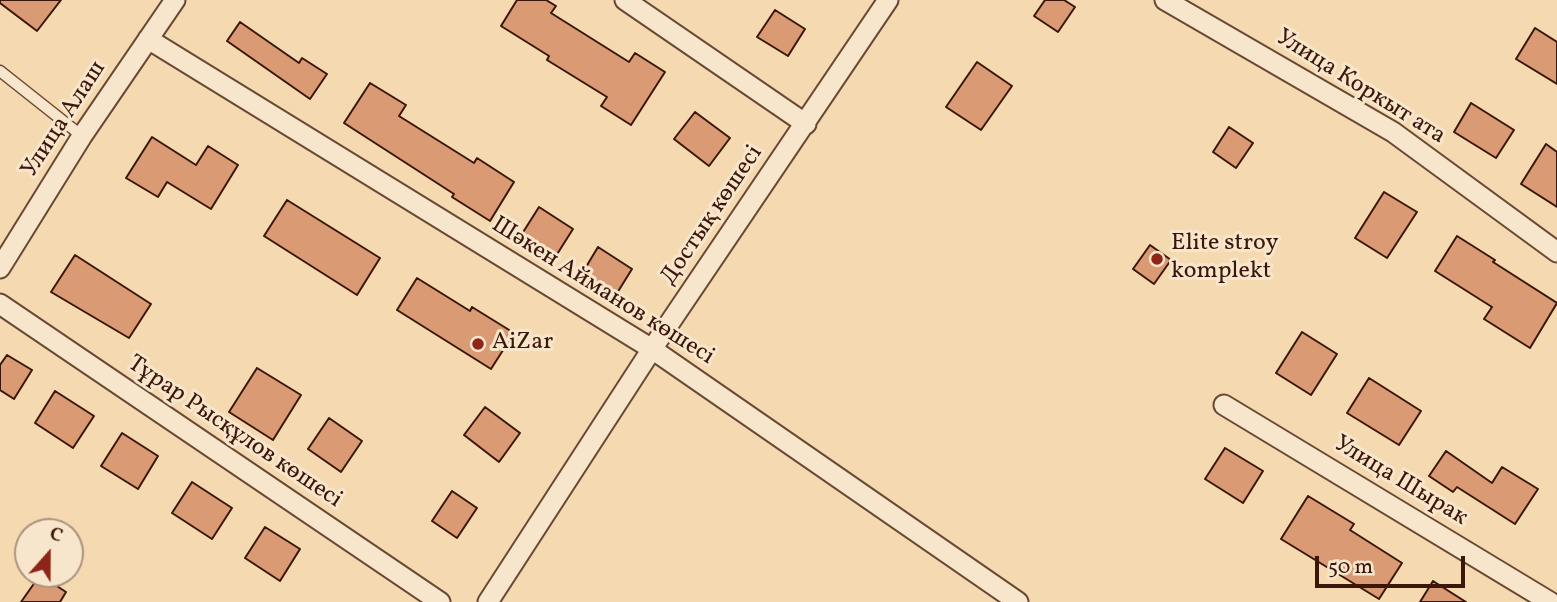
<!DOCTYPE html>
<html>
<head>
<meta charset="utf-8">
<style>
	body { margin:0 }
	#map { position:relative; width:1557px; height:602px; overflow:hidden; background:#f5d9b1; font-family:Vollkorn,serif }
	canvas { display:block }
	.north { position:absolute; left:14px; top:518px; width:70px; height:70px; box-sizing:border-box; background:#f8e6cc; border:2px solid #ac937e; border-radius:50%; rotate:21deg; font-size:19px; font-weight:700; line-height:28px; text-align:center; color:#3a170a }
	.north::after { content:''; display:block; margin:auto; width:24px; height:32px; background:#8f2418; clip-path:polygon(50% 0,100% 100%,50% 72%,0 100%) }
	.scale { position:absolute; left:1315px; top:556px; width:150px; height:32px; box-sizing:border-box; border:4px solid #3a170a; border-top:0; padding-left:9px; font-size:21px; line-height:24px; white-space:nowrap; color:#3a170a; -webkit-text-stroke:5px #f8e6cc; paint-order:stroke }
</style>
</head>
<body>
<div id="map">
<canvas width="1557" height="602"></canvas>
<div class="north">С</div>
<div class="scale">50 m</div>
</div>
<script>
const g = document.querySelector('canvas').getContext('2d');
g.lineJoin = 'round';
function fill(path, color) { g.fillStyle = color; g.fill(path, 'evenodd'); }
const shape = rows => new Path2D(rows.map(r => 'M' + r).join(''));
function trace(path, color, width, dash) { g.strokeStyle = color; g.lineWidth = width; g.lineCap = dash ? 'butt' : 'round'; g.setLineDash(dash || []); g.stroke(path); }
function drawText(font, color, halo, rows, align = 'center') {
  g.font = font + ' Vollkorn,serif'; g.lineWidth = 6; g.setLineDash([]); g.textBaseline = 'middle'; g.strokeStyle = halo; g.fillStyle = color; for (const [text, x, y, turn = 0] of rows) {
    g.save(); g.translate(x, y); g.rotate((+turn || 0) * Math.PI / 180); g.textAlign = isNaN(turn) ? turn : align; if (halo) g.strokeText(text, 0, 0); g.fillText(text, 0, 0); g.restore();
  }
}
const building = shape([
	[0,0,61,0,37,31,0,3,0,0],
	[517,0,546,0,556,6,551,13,629,62,635,53,665,72,631,125,601,106,607,97,547,60,549,56,501,26,517,0],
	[1045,0,1064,0,1075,7,1058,32,1034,16,1045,0],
	[775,10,805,29,788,56,757,37,775,10],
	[240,22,299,63,302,58,327,74,310,99,227,41,240,22],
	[1535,28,1557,42,1557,84,1516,59,1535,28],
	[977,62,1012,86,981,130,946,107,977,62],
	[370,83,406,105,399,116,474,163,477,158,514,182,490,221,452,197,454,194,344,123,370,83],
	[1471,103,1514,130,1496,158,1454,132,1471,103],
	[695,112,730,138,709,166,674,139,695,112],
	[1229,127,1253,143,1236,168,1213,152,1229,127],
	[152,137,196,165,208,146,238,165,211,209,167,182,158,197,126,178,152,137],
	[1546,144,1557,152,1557,207,1521,184,1546,144],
	[1384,192,1417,212,1387,258,1355,238,1384,192],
	[287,200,380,258,357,295,264,236,287,200],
	[539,207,573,229,554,259,520,237,539,207],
	[1457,236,1495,260,1493,262,1557,303,1530,348,1484,319,1492,307,1435,271,1457,236],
	[1150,245,1171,260,1154,284,1133,269,1150,245],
	[598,247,632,269,614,298,580,277,598,247],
	[75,255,151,304,129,338,51,292,75,255],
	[417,278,470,311,472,307,514,333,491,369,397,310,417,278],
	[1302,332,1337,354,1311,395,1276,373,1302,332],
	[7,355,32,370,14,399,0,390,0,365,7,355],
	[257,368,301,395,273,440,229,412,257,368],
	[1369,378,1421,411,1399,445,1347,413,1369,378],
	[55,391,94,416,73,448,35,423,55,391],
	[485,407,520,433,499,462,464,435,485,407],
	[329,418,362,441,341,472,308,449,329,418],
	[122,433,158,456,138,489,101,466,122,433],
	[1225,448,1263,471,1243,503,1205,479,1225,448],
	[1446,451,1492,483,1502,467,1538,489,1515,524,1457,487,1453,492,1429,476,1446,451],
	[192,482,232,508,212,539,172,513,192,482],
	[452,491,477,508,457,538,432,521,452,491],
	[1308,496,1354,524,1350,530,1402,563,1379,599,1281,539,1308,496],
	[265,527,300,549,280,581,245,558,265,527],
	[40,575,66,592,60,602,21,602,40,575],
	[1433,581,1466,602,1420,602,1433,581]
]);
const service = shape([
	[0,71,82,136]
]);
const minor = shape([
	[625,0,806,124],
	[1165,0,1393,132,1557,252],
	[148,39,652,349,1018,602],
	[0,268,82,136,175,0],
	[0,304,440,602],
	[1224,405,1550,602],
	[488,602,652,349,888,0]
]);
const markers = [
	[1157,259,7,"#8f2418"],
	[478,344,7,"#8f2418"]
];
const streetNames = [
	["Улица Коркыт ата",1360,88,32],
	["Улица Алаш",65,120,-57],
	["Достық көшесі",713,216,-56],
	["Шәкен Айманов көшесі",602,292,32],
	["Тұрар Рысқұлов көшесі",234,433,34],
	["Улица Шырак",1400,482,31]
];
const poiNames = [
	["Elite stroy",1171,245],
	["komplekt",1171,273],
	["AiZar",492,344]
];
fill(building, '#da9a73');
trace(building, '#3a170a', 2);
trace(service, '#694834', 13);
trace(minor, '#694834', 23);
trace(service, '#f8e6cc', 10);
trace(minor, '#f8e6cc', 19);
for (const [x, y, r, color] of markers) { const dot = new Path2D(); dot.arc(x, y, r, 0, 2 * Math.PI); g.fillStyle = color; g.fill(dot); trace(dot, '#f8e6cc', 2.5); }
drawText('24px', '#3a170a', '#f8e6cc', streetNames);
drawText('24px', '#3a170a', '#f8e6cc', poiNames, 'left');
</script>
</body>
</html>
